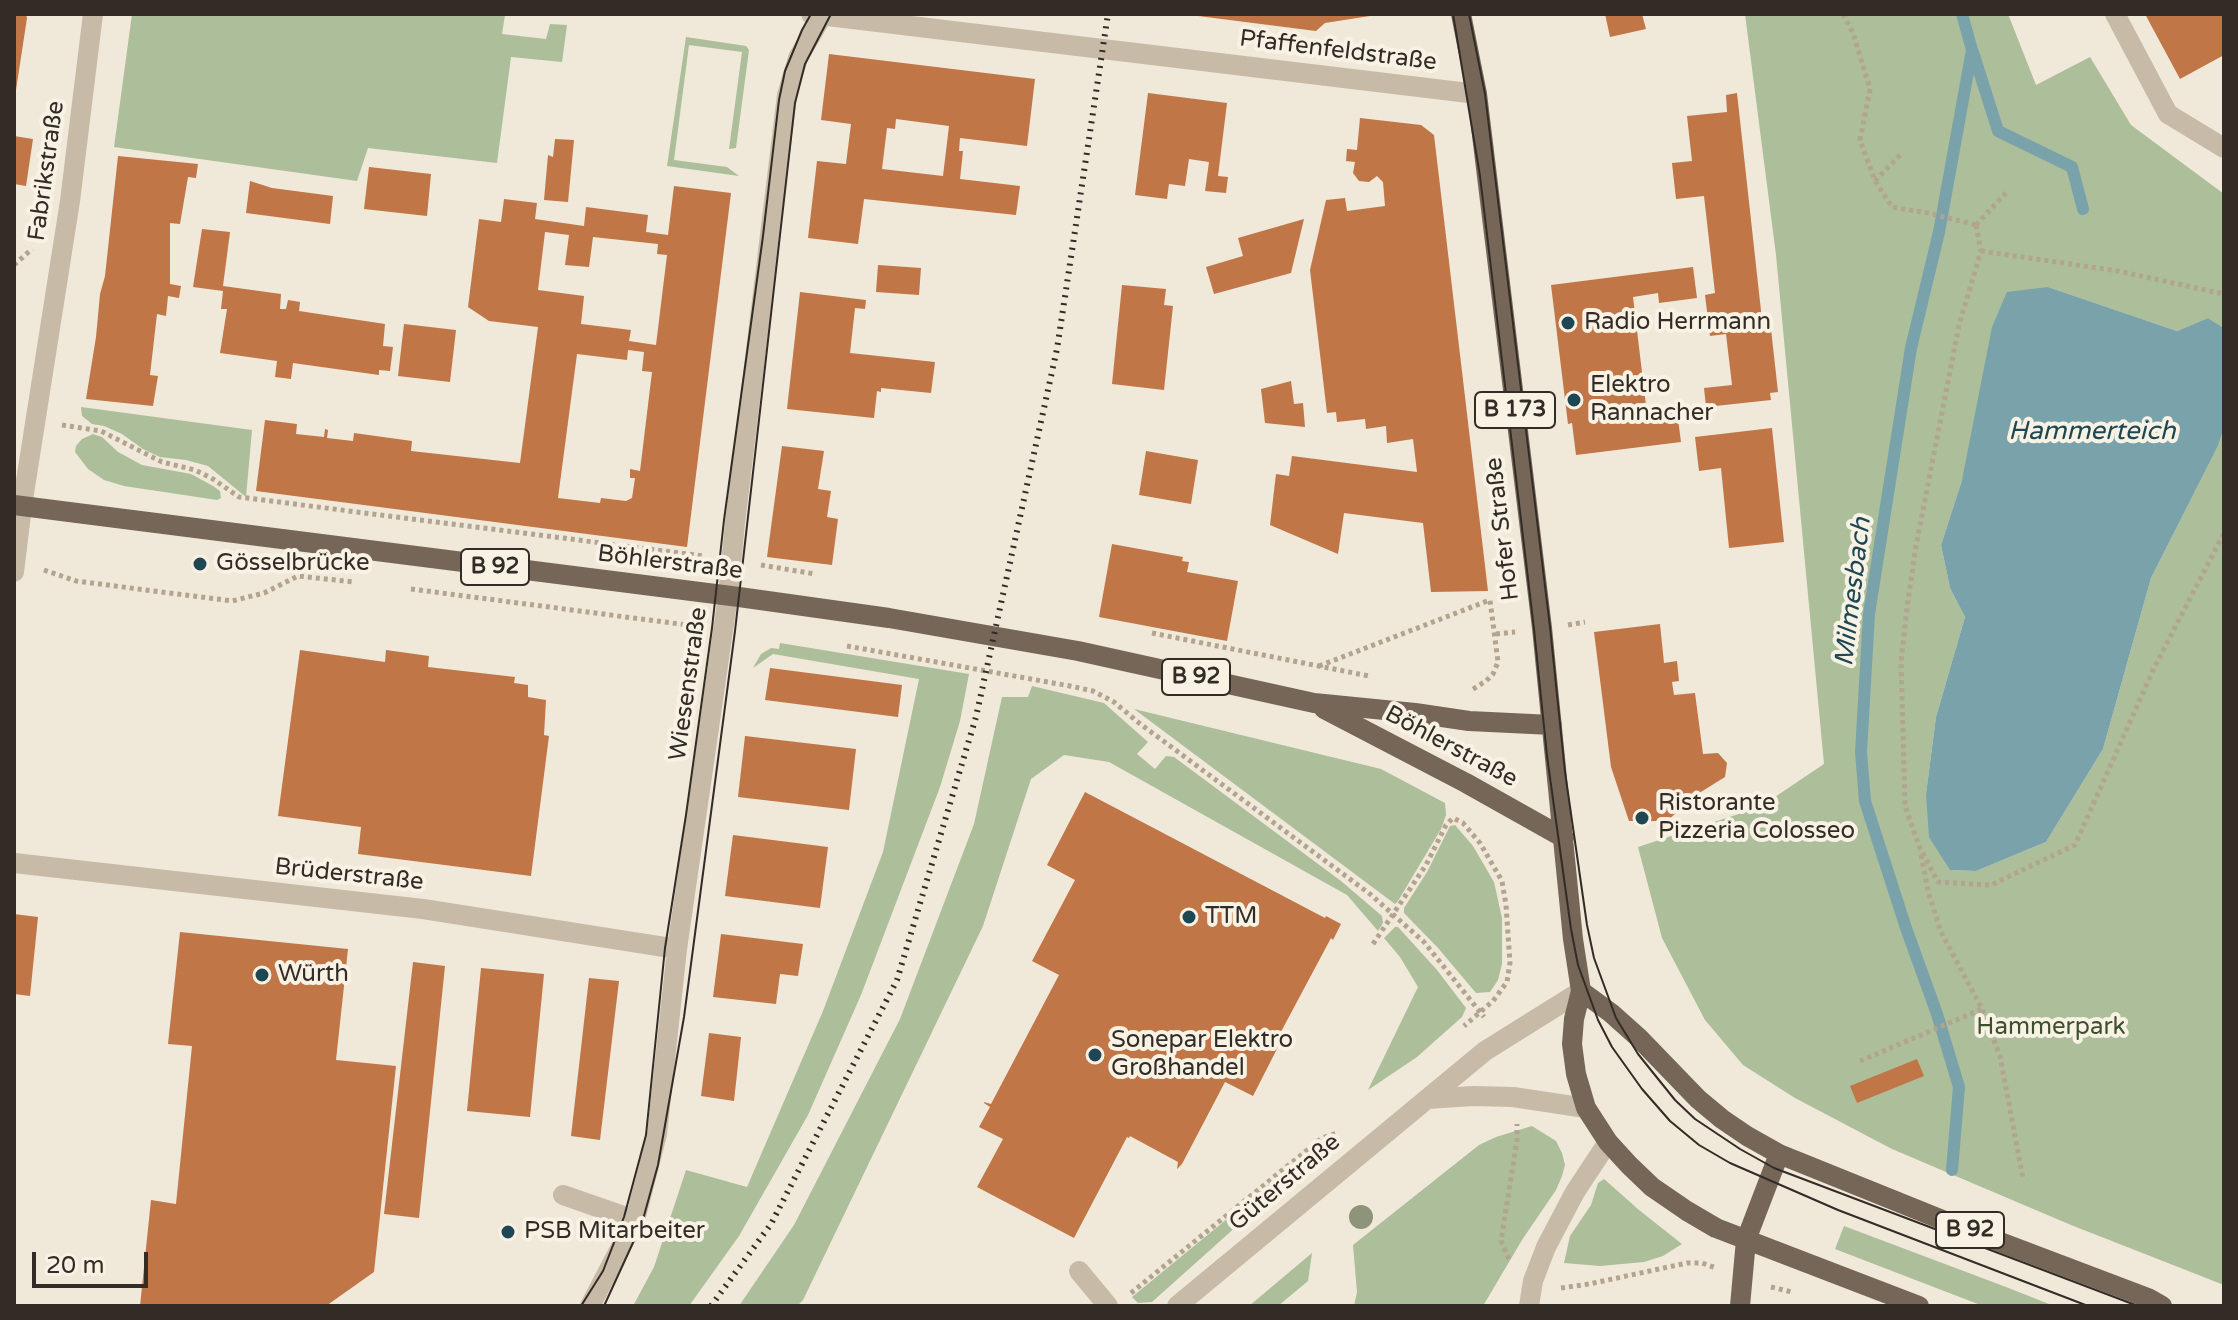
<!DOCTYPE html>
<html>
<head>
<meta charset="utf-8">
<style>
	body { margin:0 }
	#map { position:relative; width:2238px; height:1320px; overflow:hidden; background:#f0e8d9; font-family:"Varela Round",sans-serif }
	canvas { display:block }
	.frame { position:absolute; inset:0; border:16px solid #332c26; pointer-events:none }
	.scale { position:absolute; left:32px; top:1252px; width:116px; height:36px; box-sizing:border-box; border:4px solid #332c26; border-top:0; padding-left:10px; font-size:24px; line-height:28px; white-space:nowrap; color:#332c26; -webkit-text-stroke:6px #f8f2e5; paint-order:stroke }
</style>
</head>
<body>
<div id="map">
<canvas width="2238" height="1320"></canvas>
<div class="frame"></div>
<div class="scale">20 m</div>
</div>
<script>
const g = document.querySelector('canvas').getContext('2d');
g.lineJoin = 'round';
function fill(path, color) { g.fillStyle = color; g.fill(path, 'evenodd'); }
const shape = rows => new Path2D(rows.map(r => 'M' + r).join(''));
function trace(path, color, width, dash) { g.strokeStyle = color; g.lineWidth = width; g.lineCap = dash ? 'butt' : 'round'; g.setLineDash(dash || []); g.stroke(path); }
function drawText(font, color, halo, rows, align = 'center') {
  g.font = font + ' "Varela Round",sans-serif'; g.lineWidth = 8; g.setLineDash([]); g.textBaseline = 'middle'; g.strokeStyle = halo; g.fillStyle = color; for (const [text, x, y, turn = 0] of rows) {
    g.save(); g.translate(x, y); g.rotate((+turn || 0) * Math.PI / 180); g.textAlign = isNaN(turn) ? turn : align; if (halo) g.strokeText(text, 0, 0); g.fillText(text, 0, 0); g.restore();
  }
}
const green = shape([
	[132,14,500,14,505,15,502,34,546,39,550,24,567,25,562,62,511,57,497,163,368,148,357,181,114,147],
	[1745,14,2008,14,2036,85,2090,57,2131,125,2224,194,2224,328,2208,318,2177,331,2048,287,1962,480,1941,545,1950,588,1965,617,1936,717,1926,794,1950,870,1976,871,2046,842,2103,749,2151,578,2218,446,2224,428,2224,1285,2071,1225,1892,1149,1795,1098,1743,1065,1705,1020,1662,938,1638,847,1760,807,1824,764,1776,255],
	[686,37,746,46,749,50,736,148,729,149,742,52,689,45,674,160,727,167,739,176,667,166],
	[81,407,252,430,246,497,208,466,186,460,160,457,143,449,122,434,104,426,92,424,82,416],
	[93,434,102,437,118,452,142,465,191,474,213,486,220,491,221,498,217,500,124,486,104,480,88,469,75,452,76,446,82,439],
	[780,643,969,674,960,721,940,787,861,995,808,1115,739,1236,689,1306,633,1306,654,1267,686,1170,747,1187,823,1011,883,852,919,679,773,654,753,668,761,654,771,648,779,649],
	[1032,686,1104,703,1148,742,1137,754,1155,769,1166,756,1174,757,1341,881,1382,916,1383,923,1378,931,1347,895,1109,762,1064,755,1031,779,983,926,803,1300,797,1306,739,1306,794,1225,900,1019,974,824,1002,697,1028,697],
	[1134,709,1381,769,1445,803,1446,815,1441,829,1398,901,1395,904],
	[1455,825,1473,846,1494,882,1502,918,1502,964,1498,980,1490,992,1476,993,1438,948,1404,913,1404,908,1427,872,1450,826],
	[1395,927,1398,927,1437,970,1466,1008,1462,1017,1417,1057,1368,1090,1418,987,1400,957,1384,938],
	[1532,1126,1556,1141,1562,1153,1565,1165,1562,1176,1556,1190,1522,1240,1483,1306,1354,1306,1357,1292,1353,1245,1479,1145,1496,1137],
	[1333,1140,1152,1302,1138,1303,1132,1297,1322,1141],
	[1604,1179,1639,1210,1682,1244,1663,1256,1644,1262,1600,1266,1564,1263,1570,1236,1591,1205,1598,1183],
	[1844,1226,2006,1287,2054,1306,1983,1306,1835,1249],
	[1312,1253,1308,1281,1278,1306,1249,1306]
]);
const water = shape([
	[2048,287,2177,331,2208,318,2224,328,2224,428,2218,446,2151,578,2103,749,2046,842,1976,871,1950,870,1929,837,1926,794,1936,717,1965,617,1950,588,1941,545,1962,480,1992,327,2007,292]
]);
const stream = shape([
	[1973,52,1998,131,2072,167,2083,209],
	[1952,1170,1959,1087,1937,1014,1906,928,1865,801,1861,752,1869,614,1911,348,1939,232,1972,50,1962,14]
]);
const building = shape([
	[14,14,26,14,27,18,16,90,14,90],
	[1198,14,1370,14,1370,16,1325,23,1316,31,1198,16],
	[1605,14,1642,14,1646,29,1610,37],
	[2145,14,2224,14,2224,55,2180,79],
	[829,54,1035,79,1027,146,960,138,959,151,963,151,960,179,1020,186,1016,215,864,199,858,244,808,238,817,161,846,164,851,124,821,120],
	[896,119,949,126,943,176,882,169,887,128,895,129],
	[1148,93,1227,103,1218,176,1228,177,1226,193,1205,191,1209,162,1189,159,1185,186,1169,184,1167,199,1135,195],
	[1737,93,1763,329,1771,329,1778,392,1770,393,1771,400,1706,407,1704,388,1732,385,1726,334,1710,336,1705,295,1715,293,1704,196,1676,199,1672,163,1692,161,1687,116,1727,112,1726,95],
	[1360,118,1421,125,1434,135,1488,591,1431,592,1423,523,1344,513,1338,554,1270,525,1276,474,1289,476,1292,456,1417,472,1413,439,1387,443,1386,426,1366,429,1365,419,1337,422,1336,412,1327,413,1310,270,1326,200,1345,198,1347,211,1385,206,1383,182,1377,176,1369,182,1359,181,1353,173,1355,162,1346,161,1347,149,1357,150],
	[14,136,33,139,26,186,14,184],
	[555,139,574,140,568,202,544,200,548,155,553,157],
	[118,156,198,164,196,178,188,177,180,224,170,223,170,284,181,286,179,298,168,296,166,316,157,314,150,375,158,376,153,406,86,399,96,337,100,294,105,276],
	[369,167,431,174,427,216,364,209],
	[250,181,272,188,333,196,330,224,246,213],
	[674,186,731,193,687,547,256,491,265,420,297,424,296,434,324,437,325,429,328,430,327,438,353,441,354,433,412,441,411,451,520,463,538,327,489,321,468,307,479,219,501,222,504,199,537,203,535,219,584,226,586,207,648,215,646,232,668,235],
	[545,232,569,235,565,265,589,267,593,237,658,244,657,254,667,255,656,345,629,341,631,330,581,324,584,296,538,290],
	[628,350,644,352,642,371,652,372,640,471,630,469,630,478,635,478,632,498,626,501,601,498,600,503,558,498,577,354,627,360],
	[1304,219,1291,273,1214,294,1206,267,1243,256,1238,238],
	[202,229,230,232,223,286,281,294,280,309,286,309,288,300,300,302,299,311,385,324,383,346,393,347,390,371,379,370,379,375,293,363,291,379,275,377,277,361,220,353,227,309,221,309,223,291,193,287],
	[878,265,921,268,919,295,876,292],
	[1693,267,1697,298,1659,303,1658,293,1633,297,1647,414,1677,411,1681,442,1576,455,1572,423,1568,424,1551,285],
	[1122,285,1166,289,1164,305,1173,306,1164,390,1112,384],
	[800,292,866,300,865,309,855,308,850,353,935,362,931,393,881,388,881,392,877,391,874,418,787,409],
	[404,324,456,330,450,382,398,376],
	[1291,381,1294,404,1303,403,1305,427,1265,423,1261,389],
	[1772,428,1784,542,1729,548,1721,468,1699,471,1695,437],
	[782,446,824,451,818,489,831,491,827,517,838,519,832,565,767,557],
	[1146,451,1198,460,1191,504,1139,495],
	[1112,544,1183,557,1182,561,1189,562,1187,572,1238,581,1227,641,1099,617],
	[1660,624,1664,663,1677,661,1679,681,1672,682,1674,695,1695,693,1703,754,1718,753,1727,763,1725,777,1696,795,1667,821,1629,821,1611,767,1594,632],
	[300,650,385,662,386,650,429,656,428,667,515,677,514,683,528,685,528,697,546,700,544,735,549,736,531,876,358,854,361,827,278,816],
	[770,668,902,685,898,717,765,700],
	[745,736,856,749,849,810,738,797],
	[1085,792,1325,918,1326,916,1341,924,1333,940,1331,938,1275,1043,1279,1045,1253,1096,1225,1082,1182,1164,1177,1169,1178,1162,1130,1136,1129,1138,1127,1137,1074,1238,977,1187,1003,1139,979,1127,990,1107,984,1103,984,1102,991,1104,1059,975,1032,961,1075,880,1047,865],
	[733,835,828,847,820,908,725,896],
	[14,914,38,917,30,996,14,994],
	[180,932,348,949,336,1060,396,1066,374,1272,326,1306,140,1306,151,1200,176,1204,192,1046,168,1044],
	[721,934,803,944,798,976,780,974,776,1004,713,997],
	[413,962,445,966,419,1218,384,1214],
	[481,968,544,974,530,1117,467,1111],
	[589,978,619,981,600,1140,571,1136],
	[709,1033,741,1037,734,1101,701,1096],
	[1917,1059,1924,1076,1857,1103,1850,1086]
]);
const path = shape([
	[1843,14,1853,33,1870,89,1860,140,1875,181,1892,207,1928,213,1976,225],
	[1875,181,1901,154],
	[1976,225,1981,251,1959,325,1916,546,1908,600,1901,661,1905,806,1919,846,1938,882,1991,885,2075,845,2154,668,2224,533],
	[1976,225,2006,193],
	[1981,251,2118,271,2224,294],
	[14,265,32,249],
	[62,425,101,431,162,462,195,470,213,479,239,497,704,556],
	[761,565,815,574],
	[44,570,76,581,232,601,264,593,298,576,354,582],
	[411,589,695,626],
	[1568,625,1585,622],
	[1152,633,1369,676],
	[1496,634,1515,632],
	[847,646,1070,686,1093,691,1114,702,1139,723,1370,894,1424,942,1484,1017],
	[1319,666,1490,600,1498,662,1493,674,1486,681,1470,691],
	[1921,855,1928,891,1941,932,1982,1009,2000,1056,2023,1179],
	[1373,944,1426,865,1446,825,1453,818,1463,823,1480,843,1502,881,1506,905,1510,963,1507,982,1493,1001,1464,1026],
	[1860,1061,1982,1009],
	[1509,1259,1501,1241,1517,1140,1517,1124],
	[1771,1287,1792,1292],
	[1561,1288,1589,1284,1687,1263,1702,1263,1716,1268],
	[1131,1293,1322,1138,1337,1133]
]);
const service = shape([
	[2115,14,2168,114,2224,148],
	[563,1195,635,1220],
	[1079,1271,1108,1306]
]);
const minor = shape([
	[811,14,1477,94],
	[14,572,22,506,70,201,93,14],
	[14,863,423,909,677,949],
	[1427,1099,1473,1096,1513,1097,1586,1108],
	[590,1306,635,1220,657,1134,677,949,728,596,735,523,787,95,798,58,822,16],
	[1177,1306,1485,1051,1581,991],
	[1529,1306,1533,1281,1546,1247,1575,1192,1608,1142]
]);
const primary = shape([
	[1461,14,1477,94,1542,628,1573,939,1581,991,1574,1019,1572,1044,1576,1074,1586,1108,1608,1142,1629,1165,1652,1187,1687,1211,1716,1228,1919,1306],
	[14,505,739,597,889,618,1078,651,1314,703,1415,713,1469,721,1552,725],
	[1324,709,1466,783,1564,838],
	[1581,991,1611,1013,1639,1038,1698,1099,1722,1119,1747,1136,1779,1154,1950,1223,2148,1298,2162,1306],
	[1740,1306,1746,1240,1779,1154]
]);
const tram = shape([
	[1453,14,1480,176,1534,629,1547,756,1571,929,1578,965,1598,1020,1612,1047,1642,1089,1670,1121,1699,1145,1730,1163,1838,1210,2088,1306],
	[1469,14,1485,94,1550,627,1565,772,1587,925,1594,958,1616,1018,1638,1054,1675,1100,1695,1119,1740,1149,1774,1168,2138,1306],
	[581,1306,603,1271,624,1217,646,1135,665,948,686,815,712,628,724,520,763,236,779,100,785,71,802,30,811,14],
	[604,1306,642,1223,658,1165,684,1017,735,631,795,103,805,64,831,14]
]);
const rail = shape([
	[711,1306,771,1224,897,980,976,717,1057,349,1108,14]
]);
const trees = [
	[1361,1217]
];
const markers = [
	[1568,323,8,"#1e4753"],
	[1574,400,8,"#1e4753"],
	[200,564,8,"#1e4753"],
	[1642,818,8,"#1e4753"],
	[1189,917,8,"#1e4753"],
	[262,975,8,"#1e4753"],
	[1095,1055,8,"#1e4753"],
	[508,1232,8,"#1e4753"]
];
const shields = [
	[1515,410,80],
	[495,567,68],
	[1196,677,68],
	[1970,1230,68]
];
const shieldNames = [
	["B 173",1515,410],
	["B 92",495,567],
	["B 92",1196,677],
	["B 92",1970,1230]
];
const streetNames = [
	["Pfaffenfeldstraße",1338,51,7],
	["Fabrikstraße",47,171,-82],
	["Hofer Straße",1503,529,-97],
	["Böhlerstraße",670,563,7],
	["Wiesenstraße",689,684,-82],
	["Böhlerstraße",1451,747,28],
	["Brüderstraße",349,875,6],
	["Güterstraße",1285,1183,-40]
];
const poiNames = [
	["Radio Herrmann",1584,323],
	["Elektro",1590,386],
	["Rannacher",1590,414],
	["Gösselbrücke",216,564],
	["Ristorante",1658,804],
	["Pizzeria Colosseo",1658,832],
	["TTM",1205,917],
	["Würth",278,975],
	["Sonepar Elektro",1111,1041],
	["Großhandel",1111,1069],
	["PSB Mitarbeiter",524,1232]
];
const parkNames = [
	["Hammerpark",2051,1028]
];
const waterNames = [
	["Hammerteich",2092,432],
	["Milmesbach",1854,592,-83]
];
fill(green, '#acbe9a');
fill(water, '#79a2ab');
trace(stream, '#79a2ab', 12);
fill(building, '#c07646');
trace(path, '#b3a490', 5, [4, 4]);
trace(service, '#c7baa6', 20);
trace(minor, '#c7baa6', 20);
trace(primary, '#756658', 20);
trace(tram, '#332c26', 2);
trace(rail, '#332c26', 6, [2, 6]);
g.fillStyle = '#8e9479';
for (const [x, y] of trees) { g.beginPath(); g.arc(x, y, 12, 0, 2 * Math.PI); g.fill(); }
for (const [x, y, r, color] of markers) { const dot = new Path2D(); dot.arc(x, y, r, 0, 2 * Math.PI); g.fillStyle = color; g.fill(dot); trace(dot, '#f8f2e5', 3); }
for (const [x, y, w] of shields) { const box = new Path2D(); box.roundRect(x - w / 2, y - 18, w, 36, 6); g.fillStyle = '#f8f2e5'; g.fill(box); trace(box, '#332c26', 2); }
drawText('bold 22px', '#332c26', null, shieldNames);
drawText('24px', '#332c26', '#f8f2e5', streetNames);
drawText('24px', '#332c26', '#f8f2e5', poiNames, 'left');
drawText('24px', '#3d502b', '#f8f2e5', parkNames);
drawText('italic 26px', '#1e4753', '#f8f2e5', waterNames);
</script>
</body>
</html>
